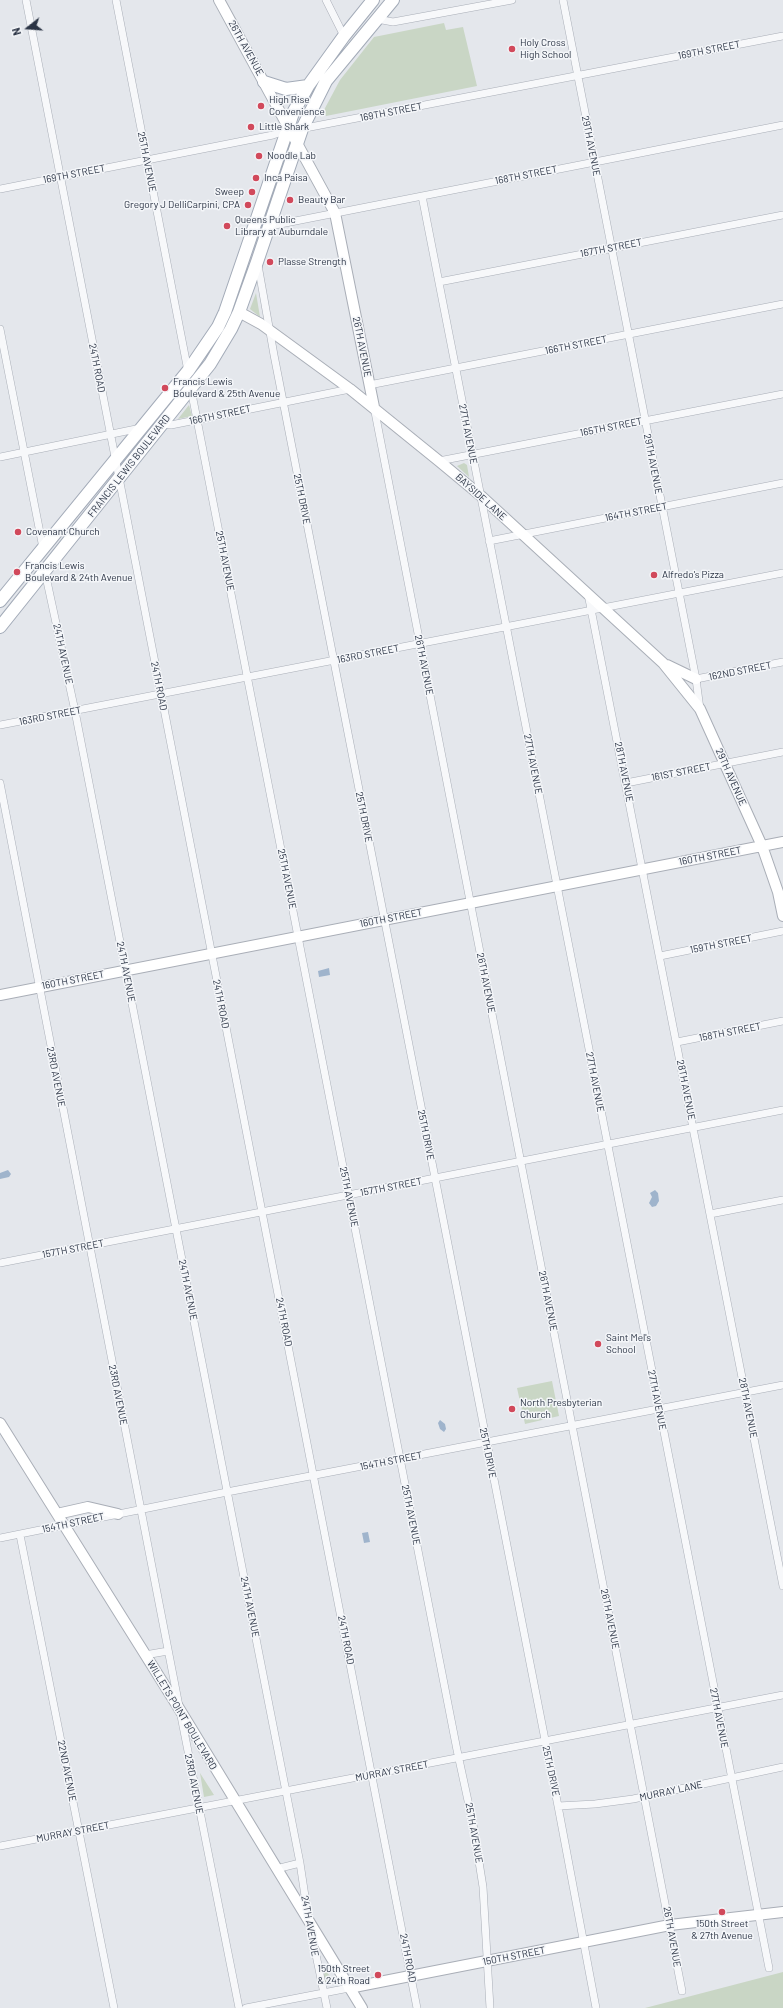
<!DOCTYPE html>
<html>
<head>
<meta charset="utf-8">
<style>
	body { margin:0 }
	#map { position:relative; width:783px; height:2008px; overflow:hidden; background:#e4e7ec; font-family:Barlow,sans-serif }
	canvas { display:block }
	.north { position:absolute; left:8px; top:8px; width:40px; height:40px; -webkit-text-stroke:3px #f4f6f9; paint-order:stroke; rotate:253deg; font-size:11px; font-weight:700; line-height:16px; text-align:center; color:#2b3445 }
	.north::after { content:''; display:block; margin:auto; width:14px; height:18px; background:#2b3445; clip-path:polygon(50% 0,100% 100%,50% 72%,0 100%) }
</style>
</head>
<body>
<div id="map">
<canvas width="783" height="2008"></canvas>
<div class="north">N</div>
</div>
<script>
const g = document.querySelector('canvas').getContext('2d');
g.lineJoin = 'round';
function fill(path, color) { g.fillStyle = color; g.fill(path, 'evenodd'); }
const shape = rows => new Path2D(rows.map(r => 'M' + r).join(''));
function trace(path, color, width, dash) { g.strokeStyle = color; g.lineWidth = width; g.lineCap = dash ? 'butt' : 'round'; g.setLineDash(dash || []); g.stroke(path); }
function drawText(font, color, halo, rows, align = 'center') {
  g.font = font + ' Barlow,sans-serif'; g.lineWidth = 3; g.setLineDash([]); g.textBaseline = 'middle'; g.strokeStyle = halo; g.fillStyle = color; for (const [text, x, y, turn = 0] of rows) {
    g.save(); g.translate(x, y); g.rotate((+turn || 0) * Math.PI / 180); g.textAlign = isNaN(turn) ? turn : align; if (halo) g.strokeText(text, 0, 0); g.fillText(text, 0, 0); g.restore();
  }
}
const green = shape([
	[444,23,446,30,463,27,477,86,326,116,324,110,340,80,374,37],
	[256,293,260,317,250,309],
	[189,405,192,416,178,419],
	[464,463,467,465,469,477,457,466],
	[552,1381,559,1416,525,1424,517,1388],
	[200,1773,214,1795,204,1797],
	[320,1961,333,1981,325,1982],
	[783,1972,783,2008,645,2008]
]);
const water = shape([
	[329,968,330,975,319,977,318,971],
	[8,1170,11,1174,9,1177,0,1179,0,1173],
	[655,1190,658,1193,659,1201,656,1206,652,1207,649,1203,652,1197,650,1193],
	[440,1420,445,1424,446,1429,444,1432,440,1429,438,1423],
	[368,1532,370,1542,364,1543,362,1533]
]);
const street = shape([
	[26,0,417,2008],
	[116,0,188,371],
	[326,0,344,36],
	[563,0,696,679,700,709],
	[377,19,393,22,512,0],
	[300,129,783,36],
	[0,189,273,135,288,130],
	[422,196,769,1968],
	[270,226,783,125],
	[258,265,274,355,558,1806,596,2008],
	[439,282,783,215],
	[0,329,43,548],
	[369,385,783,304],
	[191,389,457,1750,473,1824,483,1887,490,2008],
	[374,407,682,1991],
	[162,424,171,425,350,389],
	[0,457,141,428],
	[439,461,783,394],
	[489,541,783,483],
	[45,572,75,711,230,1506,300,1863,308,1916],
	[588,594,783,1586],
	[696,679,783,662],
	[0,725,783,573],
	[0,783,179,1706],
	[626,783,783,752],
	[660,956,783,931],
	[677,1042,783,1021],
	[710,1214,783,1200],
	[0,1263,783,1110],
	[20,1535,114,2008],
	[0,1538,227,1492,783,1385],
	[145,1655,168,1651],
	[181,1716,239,2008],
	[558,1806,595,1804,633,1799,783,1767],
	[0,1846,783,1695],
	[276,1869,300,1863],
	[310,1926,327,2008],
	[246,2008,349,1988]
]);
const secondary = shape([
	[219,0,335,213,374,407],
	[239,312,261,324,350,389,439,461,481,496,663,663,700,709,762,846,778,892,783,916],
	[667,665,696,679],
	[0,995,783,842],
	[0,1423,180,1710,362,2008],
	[57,1514,88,1507,118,1514],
	[349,1988,670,1925,783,1912]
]);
const primary = shape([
	[264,82,286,89,308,86],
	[0,601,188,371,218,327,225,312,293,113,308,86,344,36,373,0],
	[0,627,210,364,231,329,239,312,257,262,302,129,326,81,393,0]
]);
const markers = [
	[512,49,4,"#d1495b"],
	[261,106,4,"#d1495b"],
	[251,127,4,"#d1495b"],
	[259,156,4,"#d1495b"],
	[256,178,4,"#d1495b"],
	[252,192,4,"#d1495b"],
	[290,200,4,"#d1495b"],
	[248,205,4,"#d1495b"],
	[227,226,4,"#d1495b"],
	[270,262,4,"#d1495b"],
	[165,388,4,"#d1495b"],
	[18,532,4,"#d1495b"],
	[17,572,4,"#d1495b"],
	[654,575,4,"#d1495b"],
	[598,1344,4,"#d1495b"],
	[512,1409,4,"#d1495b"],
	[722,1912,4,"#d1495b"],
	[378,1975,4,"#d1495b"]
];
const poiNames = [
	["Holy Cross",520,43],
	["High School",520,55],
	["High Rise",269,100],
	["Convenience",269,112],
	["Little Shark",259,127],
	["Noodle Lab",267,156],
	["Inca Paisa",264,178],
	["Sweep",244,192,"right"],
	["Beauty Bar",298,200],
	["Gregory J DelliCarpini, CPA",240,205,"right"],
	["Queens Public",235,220],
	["Library at Auburndale",235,232],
	["Plasse Strength",278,262],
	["Francis Lewis",173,382],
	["Boulevard & 25th Avenue",173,394],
	["Covenant Church",26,532],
	["Francis Lewis",25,566],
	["Boulevard & 24th Avenue",25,578],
	["Alfredo's Pizza",662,575],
	["Saint Mel's",606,1338],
	["School",606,1350],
	["North Presbyterian",520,1403],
	["Church",520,1415],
	["150th Street",722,1924,"center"],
	["& 27th Avenue",722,1936,"center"],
	["150th Street",370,1969,"right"],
	["& 24th Road",370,1981,"right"]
];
const streetNames = [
	["26TH AVENUE",246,48,61],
	["169TH STREET",709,50,-11],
	["169TH STREET",391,112,-11],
	["29TH AVENUE",591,146,79],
	["25TH AVENUE",147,162,79],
	["169TH STREET",74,174,-11],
	["168TH STREET",526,175,-11],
	["167TH STREET",611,248,-11],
	["166TH STREET",576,345,-11],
	["26TH AVENUE",362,347,79],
	["24TH ROAD",97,368,79],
	["166TH STREET",220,415,-12],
	["165TH STREET",611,427,-11],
	["27TH AVENUE",468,434,79],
	["29TH AVENUE",653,464,79],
	["FRANCIS LEWIS BOULEVARD",129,466,-52],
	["BAYSIDE LANE",481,497,42],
	["25TH DRIVE",302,499,79],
	["164TH STREET",636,512,-11],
	["25TH AVENUE",225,561,79],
	["24TH AVENUE",63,654,78],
	["163RD STREET",368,654,-11],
	["26TH AVENUE",424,665,79],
	["162ND STREET",740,671,-11],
	["24TH ROAD",159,686,79],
	["163RD STREET",50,716,-11],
	["27TH AVENUE",533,764,79],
	["28TH AVENUE",624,772,79],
	["161ST STREET",681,772,-11],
	["29TH AVENUE",731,777,66],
	["25TH DRIVE",364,817,79],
	["160TH STREET",710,856,-11],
	["25TH AVENUE",287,879,79],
	["160TH STREET",391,918,-11],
	["159TH STREET",721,944,-11],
	["24TH AVENUE",126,972,79],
	["160TH STREET",73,980,-11],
	["26TH AVENUE",486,983,79],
	["24TH ROAD",221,1004,79],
	["158TH STREET",730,1032,-11],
	["23RD AVENUE",56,1077,79],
	["27TH AVENUE",595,1082,79],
	["28TH AVENUE",686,1090,79],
	["25TH DRIVE",426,1135,79],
	["157TH STREET",391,1187,-11],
	["25TH AVENUE",349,1197,79],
	["157TH STREET",73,1249,-11],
	["24TH AVENUE",188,1290,79],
	["26TH AVENUE",548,1301,79],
	["24TH ROAD",284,1322,79],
	["23RD AVENUE",118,1395,79],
	["27TH AVENUE",657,1400,79],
	["28TH AVENUE",748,1408,79],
	["25TH DRIVE",488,1453,79],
	["154TH STREET",391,1461,-11],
	["25TH AVENUE",411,1515,79],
	["154TH STREET",73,1523,-12],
	["24TH AVENUE",250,1607,79],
	["26TH AVENUE",610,1619,79],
	["24TH ROAD",346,1640,79],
	["WILLETS POINT BOULEVARD",182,1715,59],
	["27TH AVENUE",719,1718,79],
	["22ND AVENUE",67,1771,79],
	["MURRAY STREET",392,1771,-11],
	["25TH DRIVE",551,1771,78],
	["23RD AVENUE",194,1784,79],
	["MURRAY LANE",671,1791,-12],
	["MURRAY STREET",73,1832,-11],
	["25TH AVENUE",474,1833,80],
	["24TH AVENUE",310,1926,80],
	["26TH AVENUE",672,1937,80],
	["150TH STREET",514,1956,-11],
	["24TH ROAD",408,1958,79]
];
fill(green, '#c9d6c5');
fill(water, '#9fb4cc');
trace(street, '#a9aeb7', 8);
trace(secondary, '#a9aeb7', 12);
trace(primary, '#a3abb8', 14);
trace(street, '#f7f8fa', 7);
trace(secondary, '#fff', 10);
trace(primary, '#fff', 12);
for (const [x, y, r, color] of markers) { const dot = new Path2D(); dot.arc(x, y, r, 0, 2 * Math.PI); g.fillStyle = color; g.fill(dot); trace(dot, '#f4f6f9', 1.5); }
drawText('10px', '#2b3445', '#f4f6f9', poiNames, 'left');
drawText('10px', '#2b3445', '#f4f6f9', streetNames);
</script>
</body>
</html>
